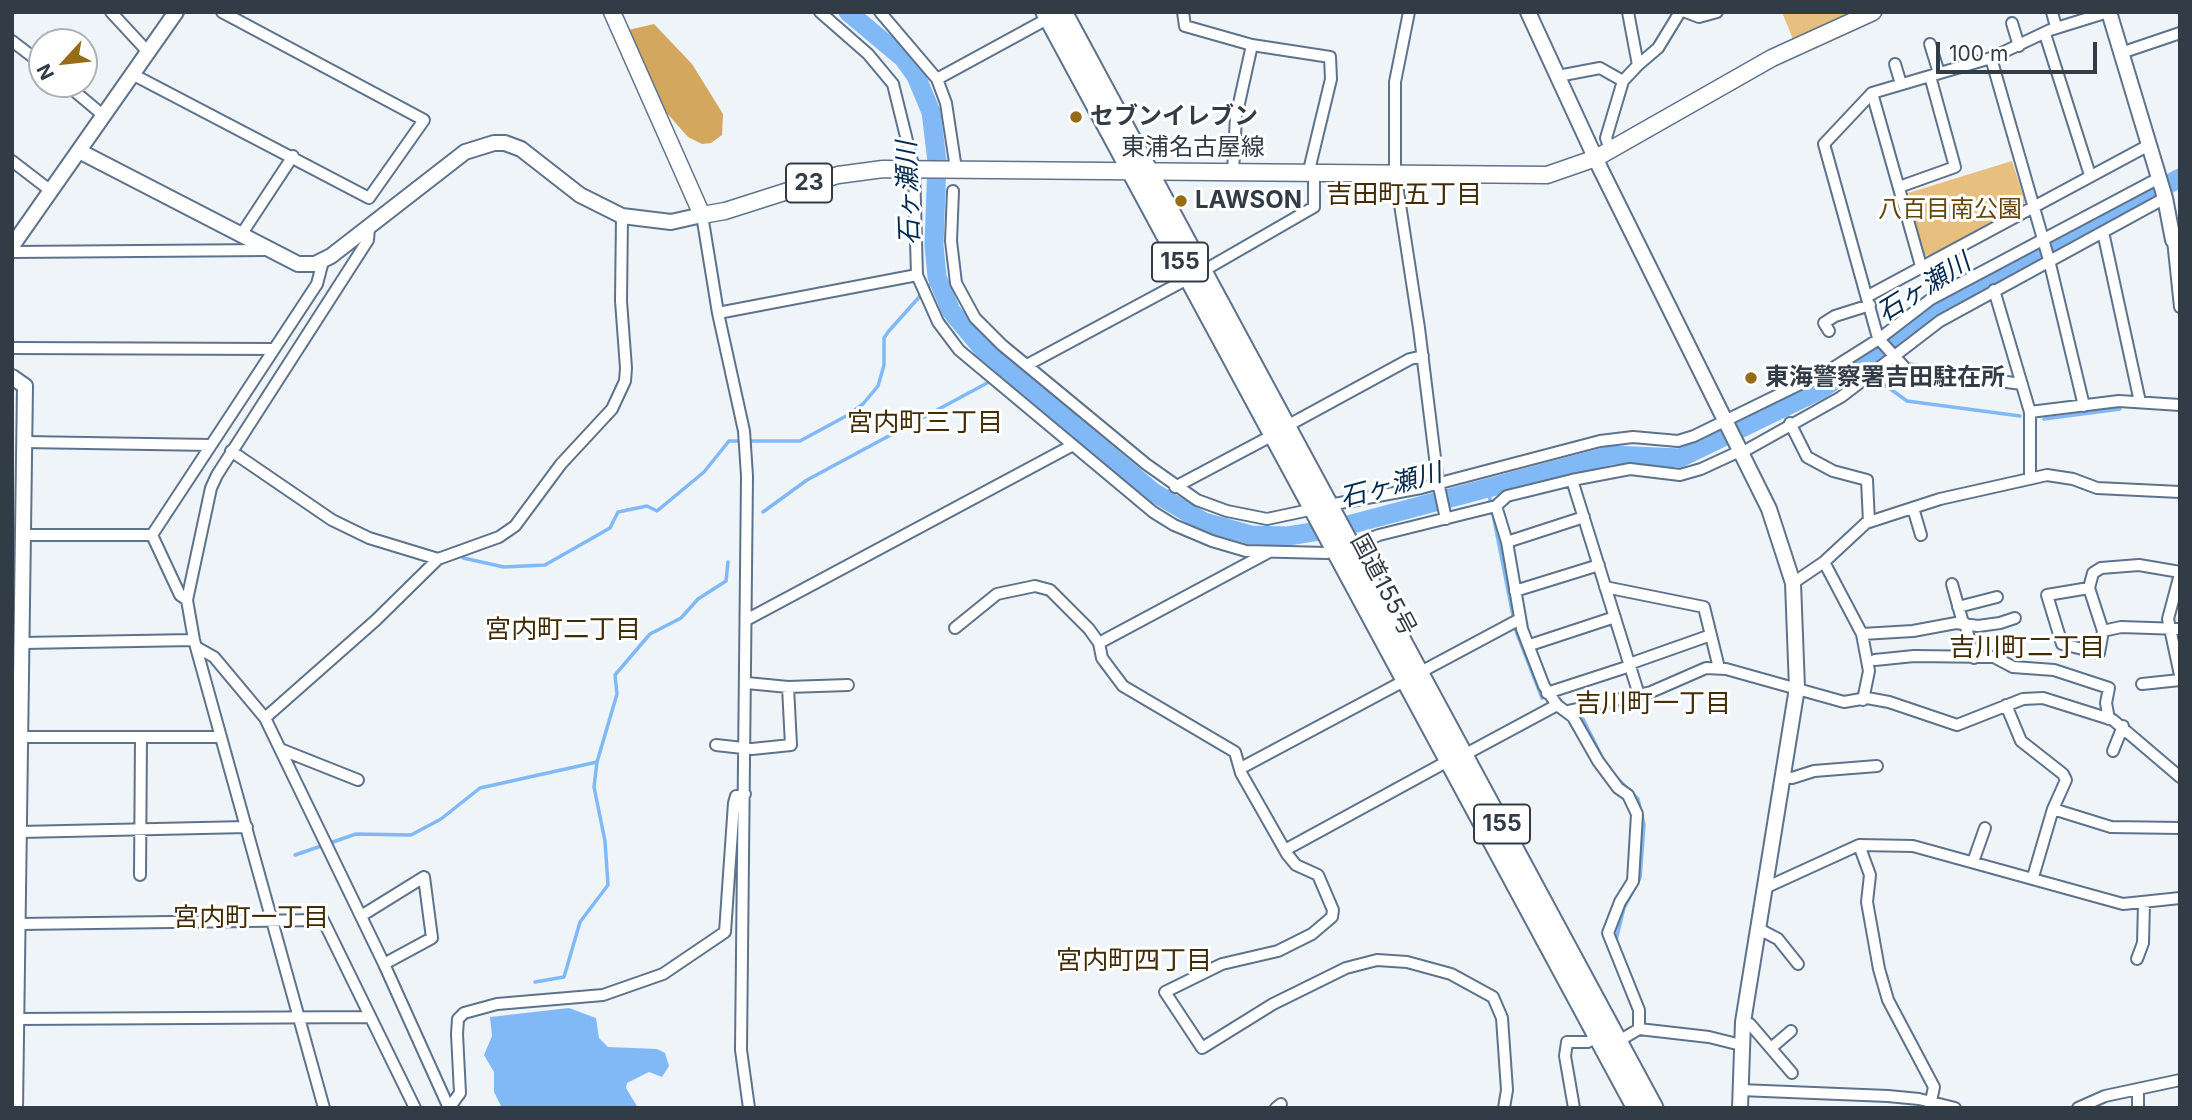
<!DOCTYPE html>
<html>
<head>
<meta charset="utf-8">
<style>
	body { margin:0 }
	#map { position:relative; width:2192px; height:1120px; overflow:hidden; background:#eff4f9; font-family:Inter,sans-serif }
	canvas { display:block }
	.frame { position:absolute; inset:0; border:14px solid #323c47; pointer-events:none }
	.north { position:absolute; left:28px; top:28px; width:70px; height:70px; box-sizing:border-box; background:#fff; border:2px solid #adb1b5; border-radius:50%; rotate:243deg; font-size:19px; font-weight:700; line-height:28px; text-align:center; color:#323c47 }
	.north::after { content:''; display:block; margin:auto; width:24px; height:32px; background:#966c18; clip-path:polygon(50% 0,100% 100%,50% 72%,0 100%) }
	.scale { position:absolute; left:1936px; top:42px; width:161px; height:32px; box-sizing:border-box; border:4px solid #323c47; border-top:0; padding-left:9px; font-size:21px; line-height:24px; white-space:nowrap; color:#323c47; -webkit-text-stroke:5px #fff; paint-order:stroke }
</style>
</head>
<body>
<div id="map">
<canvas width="2192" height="1120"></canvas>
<div class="frame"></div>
<div class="north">N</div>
<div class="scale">100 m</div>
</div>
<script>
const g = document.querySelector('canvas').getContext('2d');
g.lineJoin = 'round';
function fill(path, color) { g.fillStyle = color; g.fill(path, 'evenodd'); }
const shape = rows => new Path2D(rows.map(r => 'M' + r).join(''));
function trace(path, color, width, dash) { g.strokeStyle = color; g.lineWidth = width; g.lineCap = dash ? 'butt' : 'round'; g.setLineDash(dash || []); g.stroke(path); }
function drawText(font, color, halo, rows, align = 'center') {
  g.font = font + ' Inter,"Noto Sans JP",sans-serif'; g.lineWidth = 6; g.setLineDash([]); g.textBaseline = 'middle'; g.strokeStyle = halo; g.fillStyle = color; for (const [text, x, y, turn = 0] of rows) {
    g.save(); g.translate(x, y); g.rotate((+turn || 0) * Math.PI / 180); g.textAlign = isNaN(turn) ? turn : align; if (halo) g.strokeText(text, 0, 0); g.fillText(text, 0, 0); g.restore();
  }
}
const green = shape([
	[1782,12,1864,12,1794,42],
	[2012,161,2025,201,2023,205,1930,256,1924,255,1908,193]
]);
const forest = shape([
	[654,24,692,64,723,114,722,135,711,143,702,144,688,137,649,93,628,30]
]);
const water = shape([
	[569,1008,596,1018,599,1038,608,1047,657,1049,665,1053,669,1066,662,1077,649,1072,627,1083,626,1088,638,1108,502,1108,494,1092,494,1072,484,1055,492,1036,490,1017]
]);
const stream = shape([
	[1860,363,1867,369],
	[1882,383,1907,401,2020,416],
	[2044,419,2120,409],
	[1488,489,1516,631,1542,698],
	[763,512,807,480,989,382,1005,367],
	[463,558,504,567,545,565,610,528,618,512,647,506,657,511,704,472,729,441,800,441,848,415,863,404,878,386,884,365,884,338,888,332,937,277],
	[1583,719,1604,761],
	[1614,775,1638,799,1644,825,1640,878,1624,908,1616,940],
	[295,855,356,834,411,835,441,819,480,788,597,762],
	[535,982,564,977,580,922,608,885,605,841,594,787,597,762,617,694,615,675,650,634,681,618,698,599,726,581,728,562]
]);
const river = shape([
	[848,12,903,58,916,76,931,112,937,161,934,245,937,277,951,311,982,348,1153,492,1204,522,1251,535,1288,536,1337,528,1612,455,1680,458,1820,390,1881,349,1936,307,2180,178]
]);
const street = shape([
	[111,12,148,52],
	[820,12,868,54,893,84,914,169,917,275,938,322,959,350,1153,512,1174,525,1212,541,1246,551,1327,553,1336,549],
	[880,12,937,79,946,103,956,169],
	[1183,12,1185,26,1252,45,1330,57,1331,79,1310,166,1314,180,1314,207,1203,271],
	[1409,12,1395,82,1395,172,1419,328,1438,482,1446,519],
	[1686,12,1699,17,1717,12],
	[2052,12,2056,27],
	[2012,23,2019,46],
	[2045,34,2090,175],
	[12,41,42,64],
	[1930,44,1939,73],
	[2121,53,2180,33],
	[1991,58,2049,260,2084,406],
	[1895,64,1901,84],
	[1638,65,1658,48,1680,12],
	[132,74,369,198,424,120,222,12],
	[1558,76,1600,68,1623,81],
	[937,79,1049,18],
	[66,84,104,116],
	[1872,93,1921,266],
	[1610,150,1606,138,1623,81,1638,65,1628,12],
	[12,161,51,191],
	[1233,171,1236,117,1252,45],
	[1899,187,1955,167,1930,76],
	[953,191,951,241,956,283,975,318,1002,345,1146,464,1197,500,1227,511,1267,519,1314,509],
	[702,215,718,313,744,431,747,476,741,1050,749,1108],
	[2103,232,2140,402],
	[241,235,293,156],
	[2173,240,2180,307],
	[12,252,268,250],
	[1994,290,2030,412,2119,401,2180,405],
	[1868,296,2149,145],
	[718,313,917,275],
	[1829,331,1824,323,1835,316,1870,305],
	[12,348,274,349],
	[1027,365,1189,278],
	[2022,384,1906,369,1878,338,1824,144,1872,93,1991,58,2050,30,2108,12],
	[2030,412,2030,478],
	[1790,423,1807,457,1833,471,1867,480,1869,522],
	[1287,426,1410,359,1423,356],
	[24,442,211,445],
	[231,451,332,520,369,538,438,559],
	[1741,453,1841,397,1940,321,2165,198],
	[1572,480,1639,695],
	[1175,487,1275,434],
	[1329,505,1421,488,1600,441,1633,437,1678,441,1694,436,1833,368,1879,339,1931,299,2159,178],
	[1496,506,1507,542,1522,629,1544,686,1557,705,1573,717,1598,761,1618,788,1628,795,1637,814,1633,881,1620,902,1608,933,1639,1010,1639,1029],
	[1913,508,1921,535],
	[23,535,152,535,180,595,187,600],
	[152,535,317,284,323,261],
	[1507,542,1584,517],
	[1351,546,1379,535,1496,506,1507,496,1572,480,1630,469,1680,475,1701,469,1740,451],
	[1824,562,1862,634,1869,671,1863,700],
	[2180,574,2168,619,2180,675],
	[1793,583,1824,562,1866,523,1940,499,2047,475,2073,479,2097,488,2180,492],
	[1952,584,1963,623],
	[1605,587,1704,607,1719,668],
	[2089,588,2047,595,2062,644,2099,653,2103,631,2089,588,2093,573,2101,568,2139,565,2180,572],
	[1515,591,1599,565],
	[1958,607,1997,597],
	[748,619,1073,445],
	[1965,623,1974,658],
	[955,628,997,594,1035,586,1050,590,1089,629,1099,643,1102,658,1123,686,1235,752,1241,773,1287,854,1296,865,1318,875,1333,910,1332,917,1312,934,1278,951,1222,964,1165,992,1202,1048,1273,1004,1346,968,1377,960,1407,962,1451,974,1493,997,1502,1018,1507,1090,1504,1108],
	[2103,631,2121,627,2180,629],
	[1862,634,1913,631,1956,623,1978,626,2000,623,2015,618],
	[22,643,194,640],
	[1099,643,1269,552],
	[1530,645,1615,617],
	[198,648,214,657,265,718,384,964,449,1108],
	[1875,660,1914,656,1994,657,2013,667,2054,670,2109,688,2106,703,2109,719],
	[1629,664,1711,635],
	[747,683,788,687,848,685],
	[2142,684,2180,680],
	[1547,693,1630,666],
	[2006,705,2021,741,2063,774,2066,780,2053,809,2033,877],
	[1568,711,1651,692,1706,668,1726,669,1844,702,1867,698,1889,702,1957,725,2023,699,2043,698,2113,720,2180,777],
	[265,718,376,620,438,559,499,537,515,526,561,464,612,409,625,381,626,368,621,301,622,216],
	[21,737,221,737],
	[716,745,752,749,791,745,788,687],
	[280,749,358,780],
	[2113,751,2123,726],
	[1464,755,1557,705],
	[1241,768,1520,619],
	[1784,777,1792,778,1814,771,1877,766],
	[2053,809,2111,827,2180,828],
	[20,832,247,827],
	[1859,845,1870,875,1867,902,1879,969,1888,1000,1934,1087,1931,1101],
	[1285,850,1448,761],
	[1973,862,1985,828],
	[140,875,141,737],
	[1767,887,1859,845,1913,846,2123,904,2180,898],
	[361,916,424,877,432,938,384,964],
	[19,924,323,920,415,1108],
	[1759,929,1778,939,1798,964],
	[2137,959,2143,943,2144,903],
	[17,1019,370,1017],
	[1743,1022,1750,1024,1792,1073],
	[1617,1042,1639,1029,1709,1037,1741,1045],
	[1771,1048,1791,1031],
	[1740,1090,1888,1096,1919,1099,1955,1108],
	[2138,1091,2138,1108],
	[324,1108,194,640,187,600,211,488,217,475,368,240,369,228],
	[449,1108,460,1093,457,1034,458,1019,464,1013,497,1004,603,995,663,974,725,932,734,803,736,796,745,794],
	[1276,1108,1281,1104],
	[1574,1108,1565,1056,1567,1042,1588,1042,1597,1037],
	[2078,1108,2105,1096,2180,1080]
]);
const secondary = shape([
	[1528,12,1600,168,1769,509,1793,583,1797,688,1743,1022,1740,1108],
	[2109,12,2165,198,2173,240,2180,239],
	[79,151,298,264,315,264,331,256,465,152,494,143,505,143,521,149,580,195,622,216,671,222,702,215],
	[12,246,176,12],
	[12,377,25,386,15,1108]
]);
const primary = shape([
	[612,12,702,215,725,211,838,175,883,169,1547,175,1596,158,1772,58,1873,12]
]);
const highway = shape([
	[1046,12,1637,1108],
	[1062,12,1653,1108]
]);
const markers = [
	[1076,117,7,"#966c18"],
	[1181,201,7,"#966c18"],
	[1751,378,7,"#966c18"]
];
const shields = [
	[809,183,46],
	[1180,262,56],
	[1502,824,56]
];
const shieldNames = [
	["23",809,183],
	["155",1180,262],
	["155",1502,824]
];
const poiNames = [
	["セブンイレブン",1090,117],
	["LAWSON",1195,201],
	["東海警察署吉田駐在所",1765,378]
];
const streetNames = [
	["東浦名古屋線",1193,148],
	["国道155号",1383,585,62]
];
const parkNames = [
	["八百目南公園",1950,210]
];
const waterNames = [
	["石ヶ瀬川",909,193,-92],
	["石ヶ瀬川",1924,288,-32],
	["石ヶ瀬川",1391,486,-15]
];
const neighbourhoodNames = [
	["吉田町五丁目",1404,195],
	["宮内町三丁目",925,423],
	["宮内町二丁目",563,630],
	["吉川町二丁目",2027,648],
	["吉川町一丁目",1653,704],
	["宮内町一丁目",251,918],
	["宮内町四丁目",1134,961]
];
fill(green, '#e7bf7e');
fill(forest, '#d3a75d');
fill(water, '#81b9f6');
trace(stream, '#81b9f6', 3.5);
trace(river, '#81b9f6', 19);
trace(street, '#5d738c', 14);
trace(secondary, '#5d738c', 18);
trace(primary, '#5d738c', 19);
trace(highway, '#5d738c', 23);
trace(street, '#fff', 10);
trace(secondary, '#fff', 14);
trace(primary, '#fff', 16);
trace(highway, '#fff', 19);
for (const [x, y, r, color] of markers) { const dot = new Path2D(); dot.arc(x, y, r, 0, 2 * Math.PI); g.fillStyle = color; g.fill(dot); trace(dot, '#fff', 2.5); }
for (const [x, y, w] of shields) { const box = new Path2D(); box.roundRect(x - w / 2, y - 19.5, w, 39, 5); g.fillStyle = '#fff'; g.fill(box); trace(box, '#323c47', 2); }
drawText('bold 23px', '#323c47', null, shieldNames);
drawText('bold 24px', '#323c47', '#fff', poiNames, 'left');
drawText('24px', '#323c47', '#fff', streetNames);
drawText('24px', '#65470c', '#fff', parkNames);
drawText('italic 26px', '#022a50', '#fff', waterNames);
drawText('26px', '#412c05', '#fff', neighbourhoodNames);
</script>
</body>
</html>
